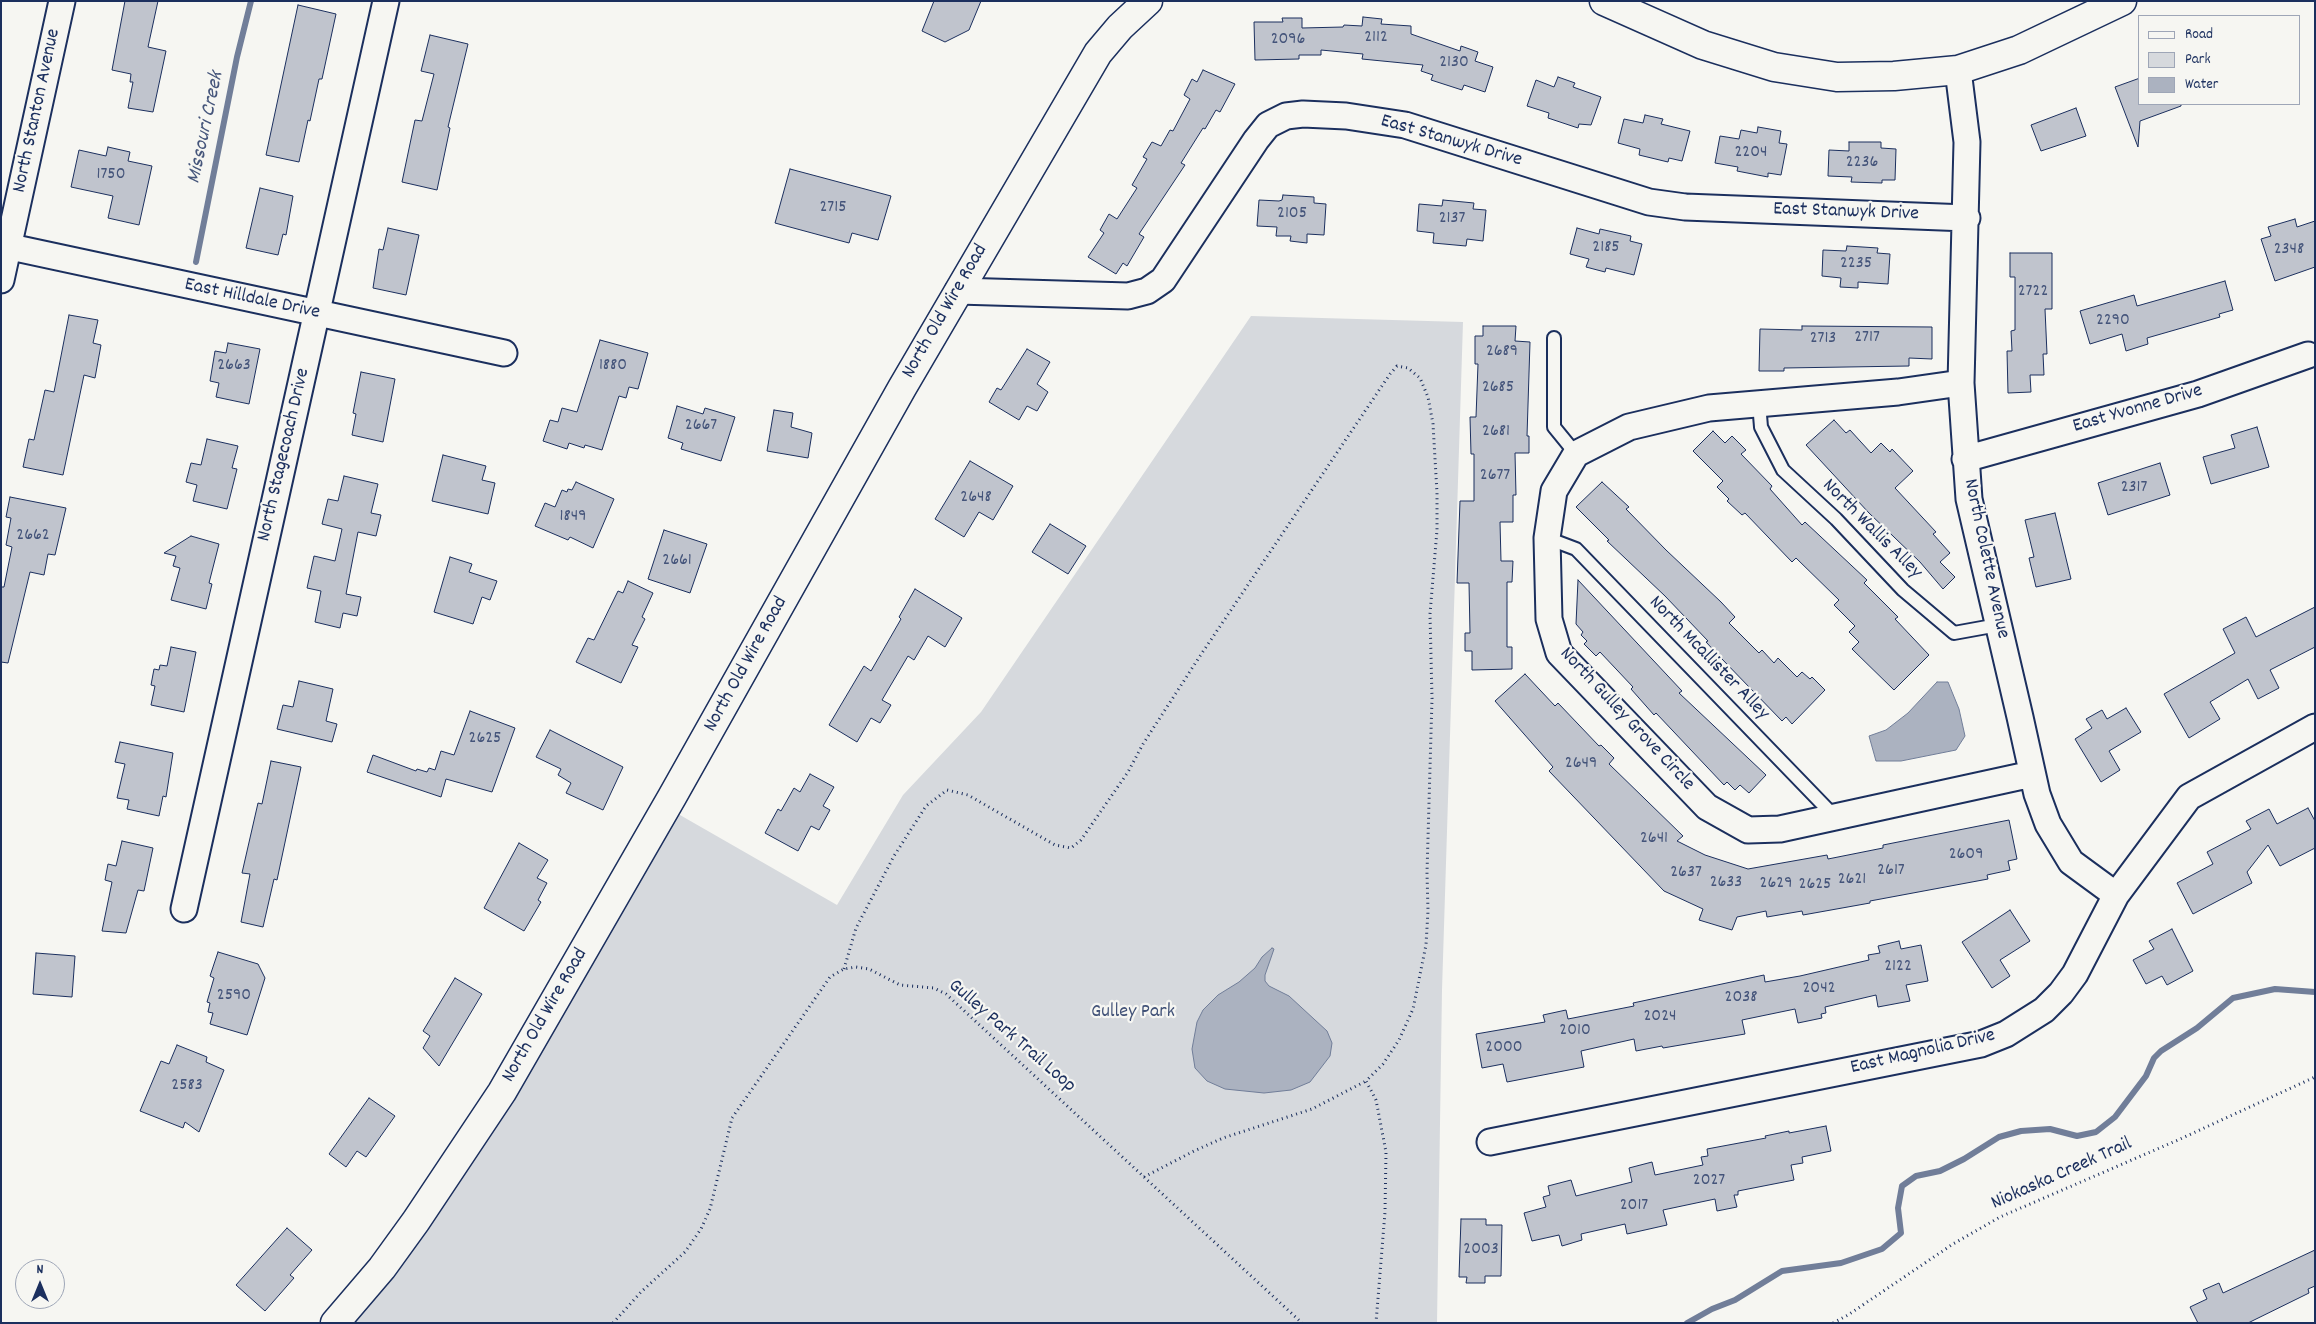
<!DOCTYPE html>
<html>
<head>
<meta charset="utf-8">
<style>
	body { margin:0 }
	#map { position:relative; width:2316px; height:1324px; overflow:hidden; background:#f6f6f2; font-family:Dekko,sans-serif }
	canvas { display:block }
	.frame { position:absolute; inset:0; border:2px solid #1b2f5e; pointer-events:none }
	.legend { position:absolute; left:2138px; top:15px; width:162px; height:90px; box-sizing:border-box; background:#f6f6f2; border:1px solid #9ea6b7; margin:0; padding:6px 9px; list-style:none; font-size:15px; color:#1b2f5e }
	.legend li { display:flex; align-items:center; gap:10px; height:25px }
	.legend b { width:25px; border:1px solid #9ea6b7 }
	.north { position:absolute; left:15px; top:1259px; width:50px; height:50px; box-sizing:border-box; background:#f6f6f2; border:1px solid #9ea6b7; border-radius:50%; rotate:0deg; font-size:14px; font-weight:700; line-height:20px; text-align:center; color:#1b2f5e }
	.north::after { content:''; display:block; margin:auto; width:18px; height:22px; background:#1b2f5e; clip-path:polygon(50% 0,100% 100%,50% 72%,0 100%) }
</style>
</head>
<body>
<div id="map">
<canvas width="2316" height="1324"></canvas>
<div class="frame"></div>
<ul class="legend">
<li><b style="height:6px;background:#f6f6f2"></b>Road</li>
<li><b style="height:14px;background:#d6d9dd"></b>Park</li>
<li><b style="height:14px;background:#abb2c0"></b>Water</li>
</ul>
<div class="north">N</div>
</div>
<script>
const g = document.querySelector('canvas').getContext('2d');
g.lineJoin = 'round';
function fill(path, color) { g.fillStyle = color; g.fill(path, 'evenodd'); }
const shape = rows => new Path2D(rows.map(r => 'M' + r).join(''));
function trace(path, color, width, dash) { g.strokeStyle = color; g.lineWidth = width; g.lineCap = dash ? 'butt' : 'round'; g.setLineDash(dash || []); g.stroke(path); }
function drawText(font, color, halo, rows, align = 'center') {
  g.font = font + ' Dekko,sans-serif'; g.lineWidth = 4.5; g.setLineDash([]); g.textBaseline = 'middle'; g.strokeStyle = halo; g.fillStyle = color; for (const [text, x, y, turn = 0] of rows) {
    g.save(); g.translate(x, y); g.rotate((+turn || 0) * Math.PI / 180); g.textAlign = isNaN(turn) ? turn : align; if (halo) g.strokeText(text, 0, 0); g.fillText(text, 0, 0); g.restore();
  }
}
const green = shape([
	[1251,316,1463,322,1442,990,1437,1323,335,1323,382,1268,666,807,837,905,903,795,981,712]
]);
const water = shape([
	[1937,682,1948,682,1959,709,1965,736,1956,750,1901,761,1876,761,1869,736,1886,730,1908,713,1937,682],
	[1272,948,1274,949,1265,975,1265,981,1269,986,1289,996,1327,1031,1332,1043,1330,1056,1310,1082,1291,1090,1264,1093,1225,1089,1207,1081,1195,1068,1192,1049,1197,1022,1203,1010,1218,995,1239,982,1255,968,1262,957,1272,948]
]);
const stream = shape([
	[196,262,237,57,251,1],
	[1687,1323,1712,1309,1735,1300,1782,1271,1841,1263,1882,1249,1901,1233,1898,1208,1902,1186,1916,1176,1940,1171,1964,1159,1999,1137,2021,1131,2050,1129,2077,1136,2096,1132,2115,1117,2146,1076,2154,1058,2161,1051,2197,1028,2233,998,2275,989,2315,992]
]);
const building = shape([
	[125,1,158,1,148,47,166,51,153,112,128,108,133,82,130,82,131,74,112,70,125,1],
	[934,1,981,1,969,30,945,42,922,31,934,1],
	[298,5,336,14,322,79,319,79,310,121,308,120,299,162,266,155,298,5],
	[1363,17,1382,19,1381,24,1411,26,1411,34,1460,51,1461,46,1478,52,1475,61,1493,67,1485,92,1464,85,1462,90,1431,80,1433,75,1421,71,1423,65,1362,59,1363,54,1321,50,1321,55,1299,55,1299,59,1255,60,1254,22,1283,22,1282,18,1302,18,1302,28,1343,27,1344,25,1362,26,1363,17],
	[430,35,468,44,448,127,450,128,437,190,402,182,415,120,422,121,434,74,421,71,430,35],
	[1203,70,1235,84,1220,112,1216,110,1205,129,1203,128,1181,163,1185,165,1139,234,1144,237,1127,266,1123,263,1116,274,1088,257,1104,233,1100,230,1109,214,1117,219,1137,188,1132,185,1147,159,1143,157,1152,142,1161,146,1170,130,1173,131,1190,99,1184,95,1192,79,1197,82,1203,70],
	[1558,77,1575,83,1573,87,1601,97,1591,125,1579,124,1578,128,1548,118,1549,113,1527,106,1536,80,1554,87,1558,77],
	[2140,78,2140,104,2181,104,2181,106,2140,121,2138,147,2115,87,2140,78],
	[2076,108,2086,136,2041,151,2031,125,2076,108],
	[1645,115,1663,119,1661,124,1690,131,1682,161,1669,158,1668,162,1639,155,1640,149,1618,143,1624,119,1643,123,1645,115],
	[1758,127,1781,131,1779,143,1787,144,1781,175,1768,173,1768,177,1737,171,1738,167,1715,163,1720,136,1739,139,1741,130,1757,133,1758,127],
	[1849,142,1881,142,1881,148,1896,149,1895,180,1882,180,1882,183,1851,182,1852,177,1828,176,1829,150,1849,151,1849,142],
	[108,147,130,152,128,161,152,166,139,225,108,218,113,196,71,187,79,150,106,156,108,147],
	[790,169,891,196,878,240,852,233,849,243,775,223,790,169],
	[260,188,293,196,286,235,283,234,278,255,246,248,260,188],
	[1283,195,1314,197,1314,203,1326,204,1324,235,1307,234,1307,243,1290,241,1291,236,1276,236,1277,227,1257,226,1259,200,1279,201,1282,200,1283,195],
	[1443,200,1474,203,1473,209,1486,210,1483,241,1467,239,1466,246,1433,243,1434,233,1417,231,1419,204,1442,206,1443,200],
	[2295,219,2297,227,2315,221,2315,267,2275,281,2261,239,2271,236,2268,227,2295,219],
	[388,228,419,235,406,295,373,288,379,249,383,250,388,228],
	[1577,228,1599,234,1600,229,1631,236,1630,241,1642,244,1634,275,1606,268,1605,272,1586,267,1589,259,1570,254,1577,228],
	[1847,246,1878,248,1877,253,1890,254,1888,284,1858,282,1858,288,1840,287,1841,278,1822,276,1823,250,1846,251,1847,246],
	[2010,253,2052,253,2052,309,2045,309,2047,354,2043,354,2044,375,2030,375,2031,392,2008,393,2007,351,2012,351,2011,331,2015,330,2015,277,2010,277,2010,253],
	[2225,281,2233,310,2219,314,2220,317,2147,338,2148,344,2126,351,2122,334,2090,344,2080,311,2134,295,2137,306,2225,281],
	[69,315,98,320,93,343,101,345,95,378,84,375,63,475,23,467,29,439,34,440,45,390,54,392,69,315],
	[1483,326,1516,326,1515,341,1530,342,1527,436,1529,436,1529,453,1515,453,1516,495,1513,495,1513,522,1500,522,1501,561,1513,561,1512,582,1507,582,1507,647,1512,647,1512,669,1472,670,1472,651,1465,651,1465,633,1470,633,1469,583,1457,583,1460,501,1474,501,1474,454,1471,454,1470,417,1476,417,1478,364,1475,364,1475,336,1483,336,1483,326],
	[1802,326,1932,327,1932,359,1909,358,1909,366,1784,368,1784,371,1759,371,1760,329,1802,330,1802,326],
	[600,340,648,353,638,389,629,387,626,398,619,396,602,450,585,445,584,448,569,443,567,449,543,441,550,420,558,422,562,408,577,412,600,340],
	[228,343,260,349,249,404,216,397,219,383,210,381,215,351,226,353,228,343],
	[1027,349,1050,362,1037,384,1048,392,1037,411,1027,406,1019,420,989,402,997,388,1001,390,1027,349],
	[361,372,395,379,383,442,352,435,356,414,353,413,361,372],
	[677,406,703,414,705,408,735,417,721,461,681,449,683,443,668,438,677,406],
	[774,410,793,413,791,427,812,433,808,458,767,451,774,410],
	[1834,420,1846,433,1850,430,1871,453,1881,443,1890,452,1892,449,1913,471,1895,488,1936,532,1933,534,1950,553,1940,562,1955,577,1943,589,1920,562,1869,513,1806,445,1834,420],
	[2257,427,2269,467,2211,484,2203,457,2235,448,2231,435,2257,427],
	[1713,431,1725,443,1732,436,1746,450,1741,454,1772,486,1770,489,1802,525,1805,522,1867,580,1864,583,1898,617,1895,619,1929,655,1894,690,1852,649,1859,642,1849,632,1855,626,1834,605,1839,600,1796,558,1792,562,1745,513,1742,515,1727,501,1729,499,1717,487,1723,481,1693,451,1713,431],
	[207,439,238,446,232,468,237,469,227,509,193,501,197,485,186,482,191,463,201,465,207,439],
	[443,455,486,466,482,480,495,483,488,514,432,501,443,455],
	[970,461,1013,486,993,520,979,512,964,537,935,519,970,461],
	[2160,463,2170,495,2108,515,2098,483,2160,463],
	[344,476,378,484,371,513,381,515,376,536,358,532,346,594,361,597,357,616,343,613,340,628,315,622,321,591,307,588,314,556,335,561,342,529,322,524,328,499,338,501,344,476],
	[576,482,614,499,593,548,570,537,568,540,535,526,545,503,555,507,562,490,567,492,568,489,572,490,576,482],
	[1602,482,1629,507,1626,509,1666,550,1721,602,1735,617,1729,623,1759,653,1762,650,1774,663,1778,658,1797,677,1802,672,1810,679,1812,677,1825,690,1792,724,1786,717,1782,721,1721,658,1706,642,1708,641,1665,596,1607,541,1609,540,1576,507,1602,482],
	[10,497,66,508,55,555,48,554,44,575,30,572,8,663,1,662,1,587,4,587,12,547,6,545,11,518,6,517,10,497],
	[2055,513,2071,579,2036,587,2029,558,2034,557,2025,520,2055,513],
	[1050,524,1086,546,1068,574,1032,552,1050,524],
	[664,530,707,544,690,593,648,579,664,530],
	[191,536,219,544,209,583,212,584,206,609,171,600,180,568,173,566,176,556,164,553,191,536],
	[450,557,472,564,469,572,497,581,490,600,482,597,473,624,434,612,450,557],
	[1578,580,1682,691,1679,693,1766,775,1749,793,1740,785,1735,790,1727,782,1724,785,1656,713,1654,715,1631,689,1633,687,1600,652,1596,656,1584,644,1587,641,1581,635,1583,632,1576,624,1578,580],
	[628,581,653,593,642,617,645,619,632,645,638,647,621,683,576,662,588,638,594,640,618,591,623,593,628,581],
	[915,589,962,618,945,647,928,636,914,660,908,656,882,700,891,705,880,723,871,718,857,742,829,725,864,666,871,671,901,619,899,617,915,589],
	[2315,607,2315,647,2270,670,2279,688,2258,699,2248,679,2210,702,2220,719,2189,738,2164,694,2235,653,2223,629,2246,617,2256,637,2315,607],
	[171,647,196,652,184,712,151,705,155,686,151,685,154,669,159,670,160,665,167,666,171,647],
	[1525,674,1555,706,1558,703,1599,746,1601,745,1614,758,1609,764,1683,836,1677,841,1705,855,1748,869,1827,855,1828,859,1883,848,1883,845,2009,820,2017,859,2008,861,2010,870,1987,875,1988,879,1870,901,1870,903,1803,915,1802,911,1767,917,1766,911,1737,917,1732,930,1699,920,1703,909,1664,891,1549,771,1553,767,1495,701,1525,674],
	[299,681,333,689,326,721,337,724,332,742,277,729,283,705,293,707,299,681],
	[2126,708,2141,732,2109,751,2120,770,2101,782,2075,739,2092,728,2086,719,2102,710,2107,719,2126,708],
	[470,711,515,728,492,792,446,779,441,797,367,772,373,755,416,771,417,769,427,772,429,768,435,770,441,751,454,755,470,711],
	[550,730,623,767,603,810,566,793,571,783,558,775,561,769,536,757,550,730],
	[120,742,173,753,166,797,163,796,159,816,127,809,129,800,117,798,125,764,115,762,120,742],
	[271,761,301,767,277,880,274,879,263,927,241,922,250,874,242,873,258,803,262,804,271,761],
	[810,774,834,787,823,806,830,810,819,830,811,826,798,851,765,833,778,809,781,811,794,788,800,792,810,774],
	[2308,808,2315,821,2315,848,2280,866,2268,845,2247,872,2252,883,2193,914,2177,883,2213,864,2207,852,2251,829,2246,821,2269,809,2277,824,2308,808],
	[122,841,153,848,144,891,138,890,126,933,102,931,112,882,105,880,108,864,116,866,122,841],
	[519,843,548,860,537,878,547,883,538,900,541,902,524,931,484,908,519,843],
	[2010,910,2030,941,2000,960,2010,976,1992,988,1962,942,2010,910],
	[2172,929,2193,971,2167,985,2162,976,2146,984,2133,960,2154,949,2149,941,2172,929],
	[1899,941,1901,949,1921,945,1928,981,1906,985,1910,1001,1878,1007,1876,995,1825,1007,1826,1013,1821,1014,1822,1018,1798,1023,1795,1009,1742,1020,1745,1034,1663,1048,1662,1046,1636,1051,1634,1039,1581,1051,1584,1067,1507,1082,1503,1064,1482,1068,1476,1034,1545,1022,1543,1015,1566,1010,1568,1019,1634,1006,1633,1003,1764,975,1765,982,1800,976,1869,960,1868,955,1880,953,1878,946,1899,941],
	[218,952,258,964,265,978,247,1035,210,1024,213,1013,208,1012,210,1003,207,1002,214,978,210,976,218,952],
	[36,953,75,956,72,997,33,994,36,953],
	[455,978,482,994,439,1066,423,1048,430,1036,423,1031,455,978],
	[177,1045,207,1057,206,1062,224,1070,199,1132,185,1122,183,1128,140,1111,161,1061,169,1064,177,1045],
	[369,1098,395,1116,366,1157,357,1151,346,1167,329,1154,369,1098],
	[1826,1126,1831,1151,1802,1157,1803,1163,1791,1165,1794,1180,1738,1191,1738,1195,1734,1195,1737,1207,1717,1211,1715,1199,1663,1210,1667,1225,1627,1234,1625,1224,1581,1234,1582,1240,1562,1246,1559,1235,1532,1241,1524,1213,1546,1207,1543,1197,1550,1195,1548,1186,1571,1180,1576,1196,1632,1182,1629,1168,1652,1162,1655,1175,1703,1165,1701,1157,1708,1156,1707,1149,1766,1138,1765,1136,1789,1131,1789,1133,1826,1126],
	[1461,1219,1486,1219,1486,1225,1502,1225,1501,1276,1485,1276,1485,1283,1466,1283,1467,1277,1459,1277,1461,1219],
	[287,1228,312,1250,290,1275,294,1278,265,1311,236,1285,287,1228],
	[2315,1250,2315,1286,2308,1289,2309,1293,2248,1323,2198,1323,2190,1307,2207,1299,2203,1290,2219,1283,2223,1293,2315,1250]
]);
const path = shape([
	[844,969,856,928,894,856,926,806,947,790,968,795,1055,845,1071,848,1081,840,1128,772,1143,744,1200,656,1390,374,1397,366,1408,368,1420,378,1428,397,1433,424,1437,493,1437,530,1430,614,1432,698,1427,873,1428,911,1426,945,1413,1009,1399,1040,1383,1064,1366,1081,1376,1100,1386,1152,1385,1212,1376,1323],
	[1144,1177,1194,1151,1223,1138,1312,1109,1366,1081],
	[613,1323,642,1291,685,1252,701,1229,710,1209,732,1118,830,977,844,969,856,967,869,969,900,985,934,988,946,994,1302,1323],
	[1833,1323,1848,1315,1953,1244,2000,1217,2178,1140,2315,1077]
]);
const service = shape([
	[1554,338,1554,427,1576,454],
	[1759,403,1761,427,1783,470,1836,519,1903,590,1954,633,1998,625],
	[1547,538,1576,549,1835,817]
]);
const minor = shape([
	[1958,70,1967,142,1961,383,1969,499,2020,717,2037,794,2048,824,2071,862,2116,895],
	[1,245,504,353],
	[1,280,62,1],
	[958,291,1128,296,1147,291,1163,280,1256,140,1268,125,1286,116,1303,114,1346,116,1405,125,1649,202,1685,207,1967,218],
	[1961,383,1898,392,1709,408,1629,427,1576,454,1554,491,1547,538,1549,619,1559,653,1707,807,1748,830,1780,829,2032,774],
	[1965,459,2198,394,2308,355],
	[184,909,386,1],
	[1490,1142,1981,1044,2006,1034,2044,1010,2061,993,2075,974,2116,895,2189,797,2315,727]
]);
const tertiary = shape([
	[1604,1,1703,45,1774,67,1837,77,1894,76,1958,70,2019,50,2122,1],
	[335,1323,382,1268,416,1221,502,1092,672,797,902,388,1098,53,1120,27,1148,1]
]);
const numberNames = [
	["2112",1376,39],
	["2096",1288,41],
	["2130",1454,64],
	["2204",1751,154],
	["2236",1862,164],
	["1750",111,176],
	["2715",833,209],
	["2105",1292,215],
	["2137",1452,220],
	["2185",1606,249],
	["2348",2289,251],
	["2235",1856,265],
	["2722",2033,293],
	["2290",2113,322],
	["2717",1867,339],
	["2713",1823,340],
	["2689",1502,353],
	["2663",234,367],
	["1880",613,367],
	["2685",1498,389],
	["2667",701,427],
	["2681",1496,433],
	["2677",1495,477],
	["2317",2134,489],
	["2648",976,499],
	["1849",573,518],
	["2662",33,537],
	["2661",677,562],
	["2625",485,740],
	["2649",1581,765],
	["2641",1654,840],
	["2609",1966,856],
	["2617",1891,872],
	["2637",1686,874],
	["2621",1852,881],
	["2633",1726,884],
	["2629",1776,885],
	["2625",1815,886],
	["2122",1898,968],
	["2042",1819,990],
	["2590",234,997],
	["2038",1741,999],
	["2024",1660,1018],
	["2010",1575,1032],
	["2000",1504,1049],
	["2583",187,1087],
	["2027",1709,1182],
	["2017",1634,1207],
	["2003",1481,1251]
];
const streetNames = [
	["North Stanton Avenue",38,111,-78],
	["East Stanwyk Drive",1451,142,16],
	["East Stanwyk Drive",1846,213,2],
	["East Hilldale Drive",252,300,12],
	["North Old Wire Road",946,312,-60],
	["East Yvonne Drive",2138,410,-16],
	["North Stagecoach Drive",285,455,-77],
	["North Wallis Alley",1871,530,45],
	["North Colette Avenue",1985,559,78],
	["North Mcallister Alley",1708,659,46],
	["North Old Wire Road",747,665,-61],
	["North Gulley Grove Circle",1626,720,47],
	["North Old Wire Road",546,1016,-60],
	["Gulley Park Trail Loop",1011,1037,41],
	["East Magnolia Drive",1923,1053,-13],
	["Niokaska Creek Trail",2062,1175,-24]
];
const parkNames = [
	["Gulley Park",1133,1013]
];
const waterNames = [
	["Missouri Creek",207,128,-78]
];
fill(green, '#d6d9dd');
fill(water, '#abb2c0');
trace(water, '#717e99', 1);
trace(stream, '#717e99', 6);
fill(building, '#c0c4cd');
trace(building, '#1b2f5e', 1);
trace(service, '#1b2f5e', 16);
trace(minor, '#1b2f5e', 29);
trace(tertiary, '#1b2f5e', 31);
trace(path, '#1b2f5e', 3, [1, 4]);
trace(service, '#f6f6f2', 12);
trace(minor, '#f6f6f2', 25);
trace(tertiary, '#f6f6f2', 28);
drawText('18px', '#44547a', null, numberNames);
drawText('20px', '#1b2f5e', '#f6f6f2', streetNames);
drawText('20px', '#405177', '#f6f6f2', parkNames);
drawText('italic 21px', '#46567b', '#f6f6f2', waterNames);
</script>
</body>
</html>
